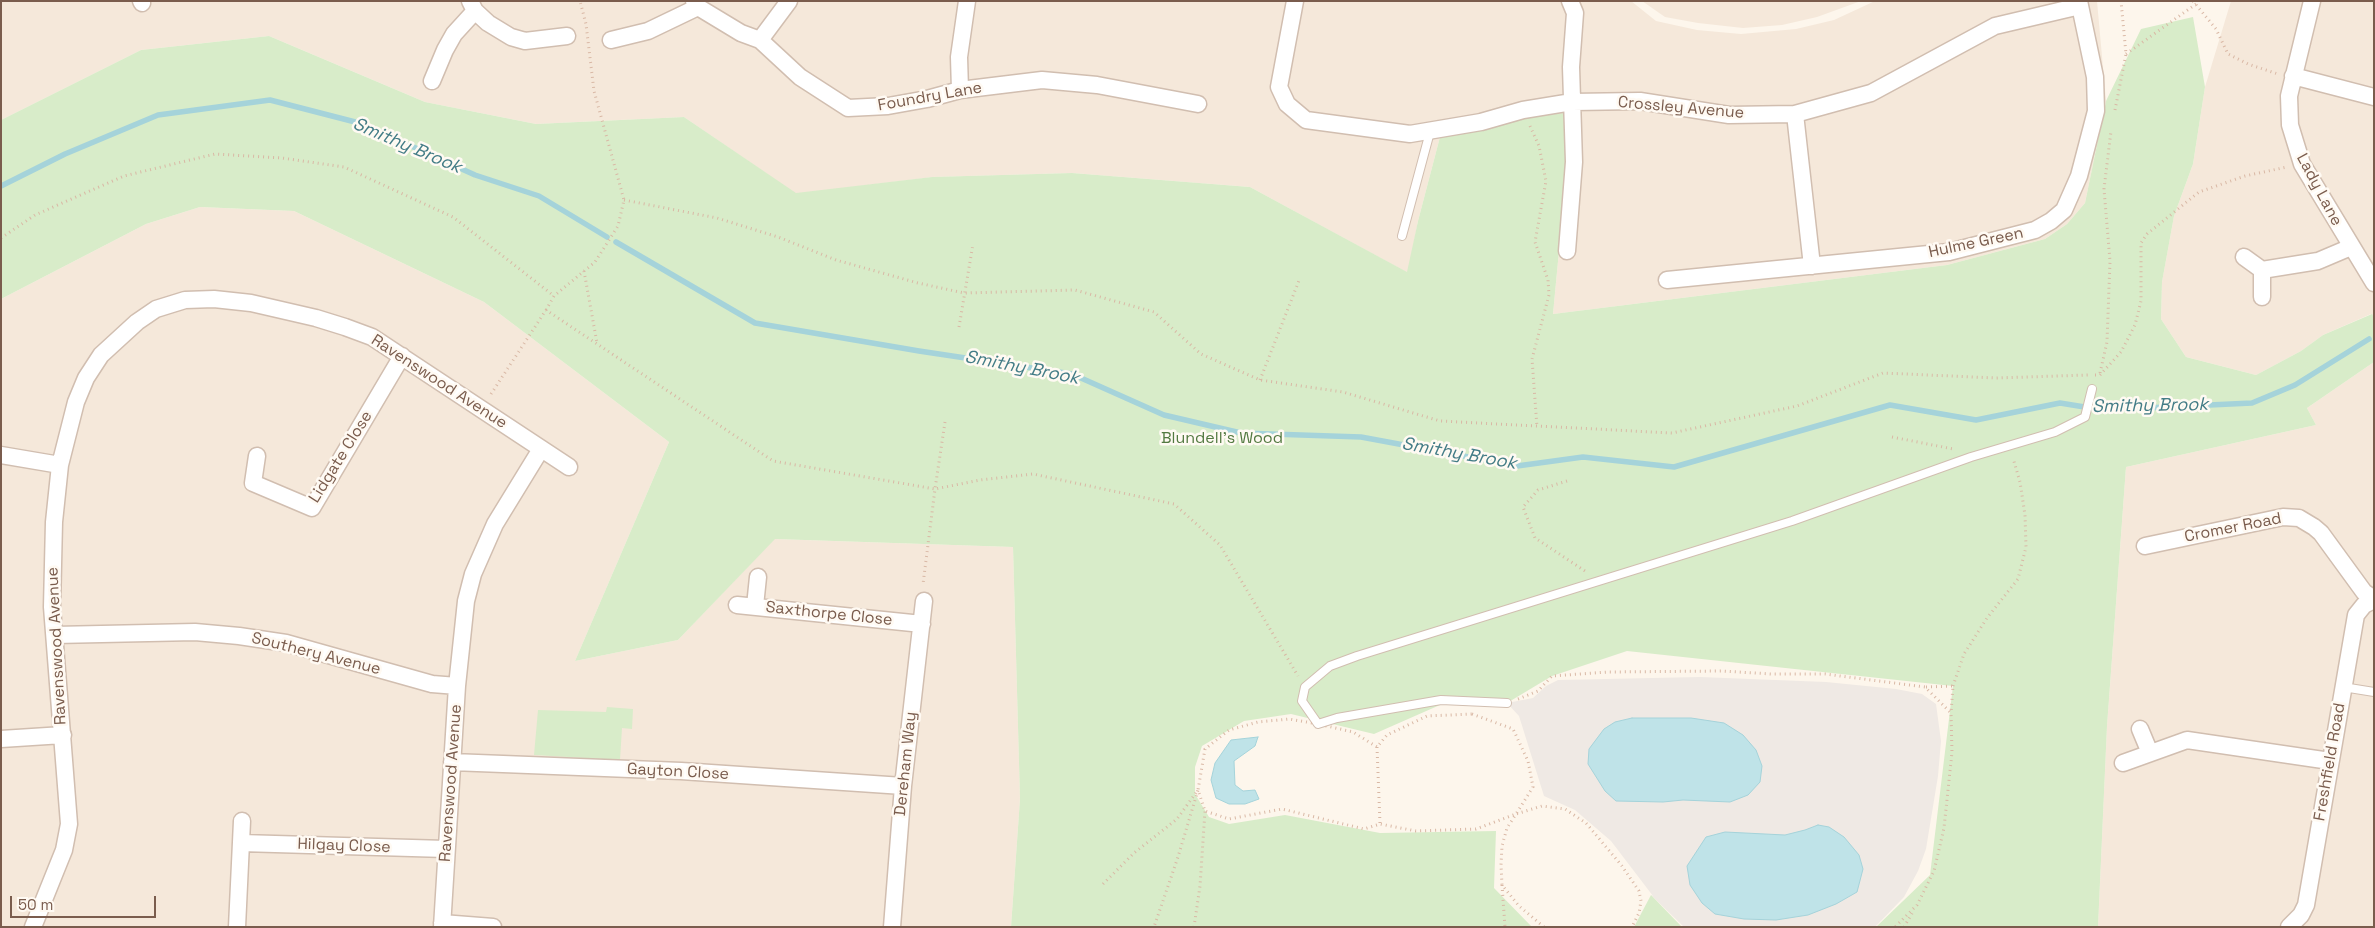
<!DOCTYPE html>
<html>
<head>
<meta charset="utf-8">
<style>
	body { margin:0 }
	#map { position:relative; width:2375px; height:928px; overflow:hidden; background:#fdf6ec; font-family:"Space Grotesk",sans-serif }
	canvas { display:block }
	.frame { position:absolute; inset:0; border:2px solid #7a5c4d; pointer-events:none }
	.scale { position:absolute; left:10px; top:896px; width:146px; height:22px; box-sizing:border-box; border:2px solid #7a5c4d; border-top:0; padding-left:6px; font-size:15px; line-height:18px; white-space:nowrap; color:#7a5c4d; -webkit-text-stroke:4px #fffaf3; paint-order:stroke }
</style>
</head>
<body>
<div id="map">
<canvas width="2375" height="928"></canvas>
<div class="frame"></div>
<div class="scale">50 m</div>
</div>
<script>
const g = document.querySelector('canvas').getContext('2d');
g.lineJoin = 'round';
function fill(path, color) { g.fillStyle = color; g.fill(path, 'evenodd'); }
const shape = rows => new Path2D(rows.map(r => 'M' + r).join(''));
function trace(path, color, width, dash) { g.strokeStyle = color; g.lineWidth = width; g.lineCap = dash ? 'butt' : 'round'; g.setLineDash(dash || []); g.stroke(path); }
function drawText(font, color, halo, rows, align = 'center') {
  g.font = font + ' "Space Grotesk",sans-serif'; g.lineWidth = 5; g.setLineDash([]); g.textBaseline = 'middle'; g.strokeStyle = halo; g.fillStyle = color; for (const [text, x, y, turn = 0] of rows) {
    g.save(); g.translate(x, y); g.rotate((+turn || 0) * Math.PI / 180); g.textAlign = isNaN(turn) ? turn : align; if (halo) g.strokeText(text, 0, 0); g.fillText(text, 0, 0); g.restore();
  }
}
const residential = shape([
	[1,1,1631,1,1656,21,1697,30,1741,34,1796,29,1834,20,1875,1,2097,1,2106,101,2085,203,2067,224,2045,239,1947,265,1553,314,1568,156,1440,137,1418,221,1408,273,1250,187,1072,173,933,177,796,194,684,117,536,124,425,102,269,36,141,50,1,120],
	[1642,1,1861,1,1817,17,1782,25,1743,28,1698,23,1665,17],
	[2231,1,2374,1,2374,317,2371,314,2323,335,2301,351,2256,375,2186,357,2161,319,2162,282,2174,216,2193,164,2205,87],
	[200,207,294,211,484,302,669,442,575,661,678,640,774,539,1013,547,1020,799,1011,927,1,927,1,299,146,224],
	[2374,362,2374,927,2098,927,2107,726,2126,467,2316,425,2307,408]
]);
const industrial = shape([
	[1700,677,1826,682,1896,689,1922,694,1936,704,1941,741,1938,776,1926,849,1918,871,1904,897,1875,927,1684,927,1651,895,1653,896,1611,841,1575,810,1544,796,1519,716,1507,703,1533,698,1546,686,1558,680]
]);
const green = shape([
	[2193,17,2205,87,2193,164,2174,216,2162,282,2161,319,2186,357,2256,375,2301,351,2323,335,2372,314,2374,317,2374,362,2307,408,2316,425,2126,467,2107,726,2098,927,1876,927,1930,875,1953,686,1627,651,1552,676,1507,703,1449,701,1374,734,1291,714,1244,721,1202,746,1195,767,1195,794,1209,817,1229,824,1285,815,1380,833,1496,831,1494,888,1532,927,1011,927,1020,799,1013,547,775,539,678,640,575,661,669,442,484,302,294,211,200,207,146,224,1,299,1,120,141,50,269,36,425,102,536,124,684,117,796,193,932,177,1072,173,1250,187,1407,272,1418,221,1440,137,1514,119,1565,113,1568,156,1553,314,1947,265,2045,239,2067,224,2085,203,2106,101,2141,29],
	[607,707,633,709,632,729,622,728,620,760,534,755,538,710,606,712],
	[1651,895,1682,927,1634,927]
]);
const water = shape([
	[1632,718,1691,718,1724,723,1743,735,1756,750,1762,766,1760,782,1748,795,1730,802,1683,800,1663,802,1616,801,1605,791,1588,764,1589,749,1604,729,1615,722,1632,718],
	[1258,737,1255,746,1234,761,1235,785,1243,791,1255,790,1259,799,1245,804,1229,804,1216,798,1211,780,1215,763,1231,740,1258,737],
	[1818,825,1829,827,1844,837,1859,855,1863,869,1857,892,1836,904,1808,915,1776,920,1744,919,1715,914,1702,903,1690,885,1687,866,1706,837,1725,832,1785,835,1805,830,1818,825]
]);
const stream = shape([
	[1,186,65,154,158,115,270,100,363,124,475,175,539,196,607,237],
	[616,242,755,323,919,351,1072,374,1164,415,1241,433,1361,437,1517,466,1583,457,1674,467,1890,405,1976,420,2060,403,2103,410,2252,403,2295,385,2369,339]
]);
const path = shape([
	[2193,1,2216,29,2228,54,2248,64,2278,74],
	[2126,54,2196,4],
	[2115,110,2126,54,2121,1],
	[1530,126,1539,146,1546,181,1535,242,1548,280,1549,295,1532,359,1537,427],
	[624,200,717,218,778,237,836,260,918,283,964,293,1075,290,1154,312,1201,354,1260,380,1343,392,1440,421,1672,433,1797,406,1883,373,1996,378,2088,375],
	[1,238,35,215,124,176,215,154,282,158,344,167,453,217,554,296],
	[584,271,597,343],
	[546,310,554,296,595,262,618,226,624,200,594,91,586,24,580,1],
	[959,327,973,244],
	[2100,373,2107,342,2110,261,2104,189,2111,131],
	[2095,375,2100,375,2121,352,2135,325,2141,301,2141,243,2147,234,2199,192,2245,176,2287,167],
	[1260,380,1300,278],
	[491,394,546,310,773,461,935,489,923,584],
	[945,422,935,489,980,480,1033,474,1174,504,1220,545,1298,676],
	[1892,437,1953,449],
	[1567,481,1538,490,1523,507,1535,538,1585,571],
	[1953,686,1964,654,1987,618,2018,579,2026,547,2025,515,2020,482,2013,458],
	[1926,687,1953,686,1951,713],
	[1518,699,1538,691,1552,676,1608,672,1722,671,1771,674,1825,674,1925,687,1951,713,1952,752,1944,828,1934,871,1917,905,1895,927],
	[1472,714,1513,729,1528,761,1533,787,1516,814,1476,829,1416,831,1380,824,1364,829,1282,809,1229,819,1205,811,1198,790,1205,749,1229,730,1258,722,1289,719,1318,724,1353,732,1377,747,1387,735,1427,716,1472,714],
	[1377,747,1380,824],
	[1103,884,1134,853,1177,819,1198,790,1178,857,1154,927],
	[1502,885,1505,927],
	[1194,927,1200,886,1205,811],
	[1544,927,1519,906,1502,885,1501,865,1502,846,1507,828,1516,814,1542,806,1565,809,1586,823,1622,866,1639,891,1641,901,1639,913,1632,927],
	[1904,927,1914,910]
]);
const lane = shape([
	[1402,236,1430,132],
	[2343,687,2374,692],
	[1507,703,1441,700,1337,718,1318,724,1302,701,1305,687,1330,666,1357,656,1792,521,1971,457,2055,432,2085,417,2092,389]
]);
const street = shape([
	[141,1,142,3],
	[470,1,475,11,488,23,511,37,525,41,567,36],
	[694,1,698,7,741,33,760,40,800,77,848,108,888,106,927,99,960,90,1042,80,1097,85,1198,104],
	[1295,1,1279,87,1287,104,1306,120,1410,134,1481,122,1523,110,1572,102,1640,101,1729,115,1795,114,1871,93,1995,26,2080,6],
	[2312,1,2289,96,2290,125,2302,164,2374,283],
	[611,40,648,31,698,7],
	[760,40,789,1],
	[2293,76,2374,97],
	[432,81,445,50,454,34,475,11],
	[960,90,959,57,967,1],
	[1795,114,1812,266],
	[1567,251,1574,162,1571,67,1575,13,1570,1],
	[2244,257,2262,270,2262,297],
	[2262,270,2318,261,2351,247],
	[1667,280,1949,252,2035,230,2051,221,2064,210,2079,176,2096,111,2095,77,2079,1],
	[1,455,60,465],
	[257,456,253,483,312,508,402,356],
	[2145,546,2283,517,2299,518,2314,527,2321,533,2364,592,2374,599],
	[737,605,922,624],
	[755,606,758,577],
	[55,635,195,632,239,636,286,643,432,684,457,686],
	[2140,729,2150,753],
	[1,739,63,735],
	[452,762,681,771,903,786],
	[2123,763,2187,740,2330,761],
	[241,843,446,849],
	[442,923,493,927],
	[33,927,64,850,69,824,52,607,54,522,60,465,76,402,86,378,101,355,137,322,156,309,185,300,214,299,251,303,316,318,345,327,372,337,569,467],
	[237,927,242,821],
	[442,927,457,686,466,601,473,574,495,524,541,449],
	[892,927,903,786,924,601],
	[2289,927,2301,915,2306,905,2356,615,2364,605,2374,600]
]);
const streetNames = [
	["Foundry Lane",930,97,-10],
	["Crossley Avenue",1681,108,5],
	["Lady Lane",2319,190,62],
	["Hulme Green",1976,243,-12],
	["Ravenswood Avenue",439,382,33],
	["Lidgate Close",341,457,-58],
	["Cromer Road",2233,528,-11],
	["Saxthorpe Close",829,614,6],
	["Ravenswood Avenue",57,646,-93],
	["Southery Avenue",316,654,14],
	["Freshfield Road",2330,762,-80],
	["Dereham Way",906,764,-84],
	["Gayton Close",678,772,3],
	["Ravenswood Avenue",451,783,-86],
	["Hilgay Close",344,846,2]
];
const parkNames = [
	["Blundell's Wood",1222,439]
];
const waterNames = [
	["Smithy Brook",407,146,23],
	["Smithy Brook",1022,368,11],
	["Smithy Brook",2150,406,-1],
	["Smithy Brook",1459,454,10]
];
fill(residential, '#f5e8da');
fill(industrial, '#efe9e4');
fill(green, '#d8ecc9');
fill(water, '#bfe3e8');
trace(water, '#a5d3da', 1);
trace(stream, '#a5d3da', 5.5);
trace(lane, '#d1beb0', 10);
trace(street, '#d1beb0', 19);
trace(path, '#d9b8a5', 3, [1, 4]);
trace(lane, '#fff', 8);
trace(street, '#fff', 16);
drawText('16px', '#7a5c4d', '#fffaf3', streetNames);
drawText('16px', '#537a41', '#fffaf3', parkNames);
drawText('italic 18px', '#437c86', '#fffaf3', waterNames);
</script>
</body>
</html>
